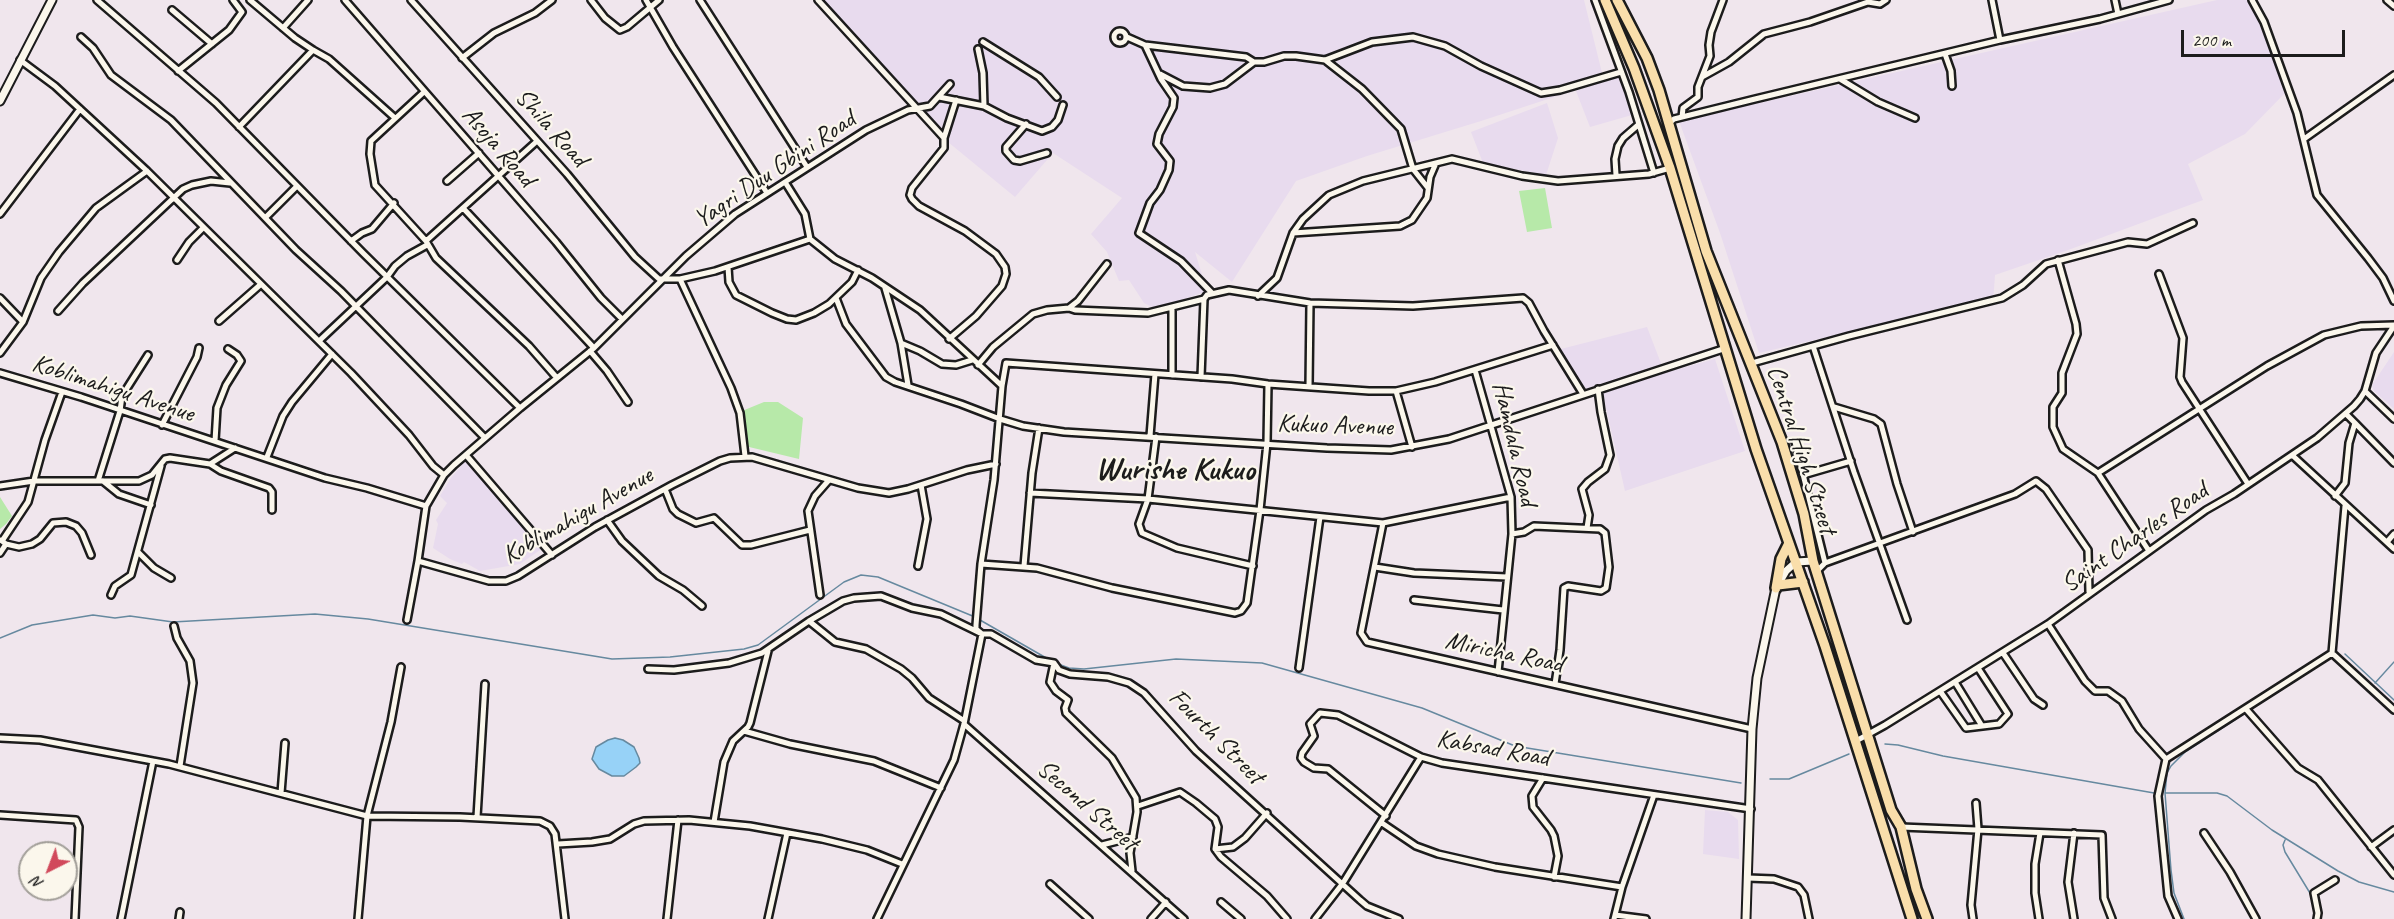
<!DOCTYPE html>
<html>
<head>
<meta charset="utf-8">
<style>
	body { margin:0 }
	#map { position:relative; width:2394px; height:919px; overflow:hidden; background:#f0e6ed; font-family:Caveat,sans-serif }
	canvas { display:block }
	.north { position:absolute; left:18px; top:841px; width:60px; height:60px; box-sizing:border-box; background:#fbf7ec; border:2px solid #a29f99; border-radius:50%; rotate:222deg; font-size:16px; font-weight:700; line-height:24px; text-align:center; color:#1c1c1c }
	.north::after { content:''; display:block; margin:auto; width:21px; height:27px; background:#d1495b; clip-path:polygon(50% 0,100% 100%,50% 72%,0 100%) }
	.scale { position:absolute; left:2181px; top:30px; width:164px; height:27px; box-sizing:border-box; border:3px solid #1c1c1c; border-top:0; padding-left:8px; font-size:18px; line-height:21px; white-space:nowrap; color:#1c1c1c; -webkit-text-stroke:4px #fbf7ec; paint-order:stroke }
</style>
</head>
<body>
<div id="map">
<canvas width="2394" height="919"></canvas>
<div class="north">N</div>
<div class="scale">200 m</div>
</div>
<script>
const g = document.querySelector('canvas').getContext('2d');
g.lineJoin = 'round';
function fill(path, color) { g.fillStyle = color; g.fill(path, 'evenodd'); }
const shape = rows => new Path2D(rows.map(r => 'M' + r).join(''));
function trace(path, color, width, dash) { g.strokeStyle = color; g.lineWidth = width; g.lineCap = dash ? 'butt' : 'round'; g.setLineDash(dash || []); g.stroke(path); }
function drawText(font, color, halo, rows, align = 'center') {
  g.font = font + ' Caveat,sans-serif'; g.lineWidth = 4.5; g.setLineDash([]); g.textBaseline = 'middle'; g.strokeStyle = halo; g.fillStyle = color; for (const [text, x, y, turn = 0] of rows) {
    g.save(); g.translate(x, y); g.rotate((+turn || 0) * Math.PI / 180); g.textAlign = isNaN(turn) ? turn : align; if (halo) g.strokeText(text, 0, 0); g.fillText(text, 0, 0); g.restore();
  }
}
const built = shape([
	[816,0,1584,0,1604,81,1618,76,1632,115,1590,127,1576,91,1603,81,1481,121,1367,156,1296,181,1232,282,1195,252,1207,291,1156,309,1144,303,1129,280,1119,281,1107,252,1091,234,1122,198,1053,153,1015,197,948,142,922,108,839,26],
	[2217,0,2255,0,2285,93,2245,134,2188,164,2203,200,2071,249,1995,275,1993,303,1895,321,1759,353,1720,233,1679,121],
	[1547,103,1558,138,1546,175,1483,163,1471,132],
	[1647,327,1662,366,1583,390,1561,349],
	[2394,352,2394,409,2374,391,2372,385],
	[1715,359,1745,451,1625,491,1602,390],
	[466,460,488,483,543,548,520,564,480,571,464,562,462,564,450,559,433,548,438,524,436,520,447,503,440,496,451,478],
	[1705,810,1728,812,1738,820,1739,859,1703,854]
]);
const green = shape([
	[1545,188,1552,228,1527,232,1519,191],
	[764,402,778,402,803,418,799,459,745,446,742,411],
	[0,497,12,516,6,524,0,529]
]);
const water = shape([
	[615,738,623,740,634,747,639,758,640,763,636,767,624,776,612,776,599,769,592,759,596,747,608,740,615,738]
]);
const stream = shape([
	[980,620,1048,659],
	[0,638,32,625,93,615,115,618,130,616,173,622,315,614,368,619,612,659,670,657,744,649,758,645,844,582,861,575,878,577,975,617],
	[2345,654,2394,700],
	[1058,664,1069,668,1084,669,1176,659,1262,663,1422,708,1515,746,1741,783],
	[2375,683,2394,662],
	[1885,744,1898,745,1943,756,2154,793],
	[1770,779,1789,779,1849,754],
	[2166,793,2217,793,2227,796,2272,830,2338,871,2359,882,2394,892],
	[2285,840,2283,845,2285,852,2313,898],
	[2184,919,2174,893,2171,870,2165,793,2167,773,2171,766,2185,752,2333,656]
]);
const minor = shape([
	[97,0,216,103,363,253,520,408],
	[345,0,556,242,601,298,622,319],
	[411,0,567,174,635,257,659,279,680,279,715,271,810,239],
	[591,0,605,18,620,30,627,27,659,0],
	[646,0,673,47,767,193],
	[700,0,807,167],
	[818,0,944,138,944,148,912,188,910,195,912,199,919,206,965,231,996,254,1005,267,1006,274,1002,286,976,316,949,339],
	[1595,0,1629,92,1654,173],
	[1992,0,2000,40],
	[2115,0,2118,14],
	[2252,0,2264,22,2297,113,2317,195,2368,258,2383,278,2394,301],
	[2387,0,2394,6],
	[172,10,212,44],
	[283,28,308,0],
	'1114 37a6 6 0 1 1 12 0a6 6 0 1 1-12 0Z',
	[81,37,93,48,111,75,171,120,296,250,341,291,485,438],
	[1127,37,1145,45,1246,57,1254,62,1264,62,1284,56,1296,56,1325,60,1372,42,1413,37,1445,46,1481,66,1541,93,1560,90,1621,72],
	[983,42,1039,77,1057,97],
	[1145,45,1161,79,1174,98,1173,107,1159,134,1157,144,1170,161,1169,170,1160,190,1150,203,1139,233,1181,261,1212,293],
	[978,49,983,73,984,106],
	[313,50,329,59,395,118],
	[1945,54,1951,71,1952,86],
	[462,58,494,33,535,13,552,0],
	[20,60,55,86,147,171,351,373,409,435,433,466,444,475],
	[1325,60,1362,89,1401,129,1413,169,1428,188],
	[178,71,229,30,242,12,233,0],
	[1160,74,1183,86,1210,88,1225,84,1254,62],
	[1702,77,1729,62,1764,34,1810,22,1868,2,1880,4,1886,0],
	[1840,79,1878,102,1915,118],
	[424,92,371,141,370,154,375,185,426,241,436,258,529,346,557,378],
	[939,97,984,106,1007,118,1042,131,1052,127,1058,120,1063,105],
	[1682,117,1683,108,1698,97,1698,87,1710,56,1709,45,1711,32,1723,0],
	[1026,124,1006,147,1006,151,1014,160,1020,161,1047,153],
	[1668,124,1674,119,1755,99,2000,40,2100,19,2169,0],
	[239,127,313,50,295,38,250,0],
	[944,138,956,100],
	[2304,139,2394,75],
	[1616,175,1615,159,1618,146,1623,138,1638,125],
	[447,181,479,153],
	[785,182,805,214,810,239,835,259,872,278,920,310,1002,386],
	[463,208,594,348],
	[0,214,80,109],
	[266,217,297,186],
	[1293,233,1400,226,1412,220,1427,198,1430,177,1436,163],
	[351,241,362,233,372,229,394,203],
	[426,241,536,142],
	[177,260,189,242,203,228],
	[2058,260,2076,324,2077,334,2062,373,2062,393,2053,407,2053,427,2063,449,2098,473,2149,551],
	[728,267,729,282,736,295,772,313,787,319,796,320,814,313,829,304,852,282,858,270],
	[2159,274,2183,338,2180,377,2182,382,2248,484],
	[680,279,731,388,740,413,745,456],
	[885,288,901,343,908,385],
	[1258,296,1277,278,1293,233,1303,219,1329,195,1363,181,1452,159,1522,176,1558,181,1649,174,1670,168],
	[0,298,23,322],
	[836,298,846,324,886,377,895,382,961,404,1000,419,1023,426,1064,432,1327,448,1391,450,1449,439,1726,348],
	[1069,308,1075,310,1148,313,1204,299,1207,295,1229,290,1310,303,1413,306,1523,298,1529,303,1544,331,1583,394],
	[58,311,83,283,183,189,192,185,211,181,230,183],
	[219,321,260,285],
	[319,341,387,277,395,266,407,256,427,245],
	[901,343,920,351,942,364,956,365,972,360],
	[1813,346,1854,472,1907,620],
	[590,351,607,371,628,402],
	[0,353,23,322,41,278,59,252,96,208,147,171],
	[1752,363,1849,336,2002,298,2023,285,2046,264,2128,242,2147,244,2193,223],
	[978,365,993,347,1033,314,1047,310,1069,308,1078,301,1107,264],
	[1475,370,1511,497,1512,534,1498,672],
	[0,373,81,397,325,478,367,488,426,506,418,561,489,581,506,581,518,576,595,527,672,485,720,461,730,458,752,457,858,488,889,493,908,489,967,470,996,464],
	[1172,375,1172,308],
	[1201,377,1204,299],
	[1309,387,1310,303],
	[1396,391,1435,382,1553,345],
	[2365,391,2394,419],
	[1834,407,1874,419,1881,424,1897,484,1913,532],
	[2355,423,2394,463],
	[162,425,197,357,199,348],
	[1150,436,1155,374],
	[1156,437,1148,499,1139,524,1142,533,1177,548,1253,566],
	[215,441,217,408,226,385,241,361,237,355,228,349],
	[1795,442,1825,563],
	[466,455,552,555],
	[2292,455,2394,549],
	[267,457,283,416,292,402,332,354],
	[210,464,235,448],
	[2098,473,2267,366,2324,335,2361,326,2394,325],
	[1803,475,1851,461],
	[98,481,120,411,122,396,148,355],
	[103,481,119,494,151,505],
	[0,486,34,481,139,481,152,475,165,459,170,458,210,464,221,471,269,488,272,492,272,510],
	[665,489,673,509,678,514,696,523,714,518,742,545,751,545,810,530],
	[1030,493,1148,499,1383,523,1511,497],
	[2335,496,2345,483,2349,443,2355,423,2346,414],
	[426,506,444,475,454,465,520,408,594,348,686,256,735,214,866,130,908,110,930,106,950,84],
	[607,520,622,541,659,576,683,590,702,606],
	[1383,523,1361,633,1367,642,1752,729],
	[1587,528,1589,515,1582,489,1588,482,1605,469,1610,455,1601,412,1598,389],
	[1512,534,1524,532,1534,526,1600,529,1605,533,1609,567,1606,588,1601,591,1568,586,1564,588,1560,650,1555,684],
	[0,540,2,541,28,502,45,440,62,392],
	[2,541,6,544,19,547,32,544,40,539,53,523,66,522,76,526,82,533,91,555],
	[2387,542,2394,534],
	[138,552,154,568,171,578],
	[0,553,6,544],
	[981,564,1037,568,1112,588,1235,613,1241,611,1247,603,1260,510,1267,443,1268,384],
	[918,566,927,519,921,485],
	[1024,566,1032,473,1039,428],
	[1375,567,1414,573,1507,577],
	[1817,571,1825,563,2015,494,2036,481,2046,489,2088,550,2089,592],
	[111,595,115,586,131,575,161,466],
	[820,595,808,511,815,496,829,480],
	[1414,600,1503,610],
	[407,620,418,561],
	[809,621,835,642,866,649,901,669,912,678,929,698,963,720],
	[2048,624,2085,681,2095,691,2108,691,2122,701,2139,729,2166,759,2158,796,2168,896,2178,919],
	[174,626,177,638,190,661,193,683,180,766],
	[2003,653,2034,699,2043,705],
	[2332,653,2345,506],
	[2332,653,2394,710],
	[1054,663,1050,682,1056,691,1068,700,1065,708,1066,713,1112,758,1136,798,1137,812,1130,853,1132,871],
	[1299,668,1320,517],
	[648,669,674,670,729,663,762,653,809,621,843,601,854,598,881,596,912,608,941,614,982,634,991,634,1036,660,1054,663,1059,670,1070,674,1108,677,1129,683,1144,693,1196,751,1360,900,1367,906,1399,919],
	[1955,682,1982,726],
	[1940,691,1966,728,1999,724,2008,714,1978,668],
	[2246,709,2298,768,2318,780,2394,875],
	[964,724,1184,919],
	[744,731,790,744,874,761,941,788],
	[0,738,40,740,169,764,367,816,460,817,540,821,550,826,555,834,565,919],
	[1856,741,1885,725,2048,624,2206,510,2234,494,2317,438,2354,406,2360,399,2365,391,2376,353,2394,326],
	[2166,759,2332,653],
	[1543,778,1532,796,1533,807,1551,830,1554,836,1558,856,1554,877],
	[281,793,285,743],
	[1138,806,1180,792,1196,803,1215,819,1218,827,1215,849,1221,857,1267,896,1287,919],
	[0,815,76,820,79,827,75,919],
	[1386,816,1328,769,1314,768,1304,762,1301,758,1302,753,1314,736,1310,724,1320,713,1338,715,1421,757],
	[477,817,485,684],
	[714,822,724,762,733,741,748,727,750,723,768,651],
	[1382,823,1416,846,1438,854,1495,867,1622,887],
	[1901,827,2102,835,2104,898,2112,919],
	[2074,833,2068,882,2074,919],
	[2204,833,2230,872,2256,919],
	[558,844,592,842,610,839,634,824,644,821,689,820,750,826,822,839,867,850,902,864],
	[1102,845,1133,837],
	[2371,847,2394,830],
	[1215,849,1233,847,1245,838,1267,813],
	[1748,878,1774,879,1798,887,1804,895,1809,919],
	[1050,884,1089,919],
	[1221,902,1241,919],
	[1615,915,1646,919],
	[121,919,153,761],
	[179,919,180,912],
	[358,919,367,816,391,722,401,667],
	[667,919,678,820],
	[768,919,787,833],
	[877,919,954,760,964,724,982,634,976,629,976,625,981,564,994,480,1002,386,1006,363,1232,379,1268,384,1369,391,1396,391,1412,447],
	[1151,919,1166,902],
	[1315,919,1343,883,1421,757,1442,763,1751,809],
	[1614,919,1622,887,1654,795],
	[1973,919,1971,905,1978,829,1976,803],
	[2039,919,2035,893,2035,864,2040,833],
	[2317,919,2318,913,2314,893,2335,880]
]);
const tertiary = shape([
	[0,101,52,0],
	[1746,919,1752,729,1757,678,1776,588,1786,571,1796,562,1813,561]
]);
const trunk = shape([
	[1605,0,1634,68,1670,168,1756,449,1825,646,1912,919],
	[1617,0,1647,58,1659,90,1706,251,1782,442,1804,514,1813,561,1891,810,1901,827,1916,889,1927,919],
	[1778,585,1803,582],
	[1776,588,1781,559,1789,543]
]);
const streetNames = [
	["Shila Road",551,128,48],
	["Asoja Road",498,147,49],
	["Yagri Duu Gbini Road",775,170,-34],
	["Koblimahigu Avenue",113,389,18],
	["Kukuo Avenue",1335,426,2],
	["Hamdala Road",1514,444,77],
	["Central High Street",1801,450,72],
	["Koblimahigu Avenue",578,516,-30],
	["Saint Charles Road",2135,538,-35],
	["Miricha Road",1504,653,12],
	["Fourth Street",1216,737,45],
	["Kabsad Road",1493,749,10],
	["Second Street",1087,806,41]
];
const districtNames = [
	["Wurishe Kukuo",1175,471]
];
fill(built, '#e8dbee');
fill(green, '#b7e9a9');
fill(water, '#97d2f7');
trace(water, '#66899f', 1.5);
trace(stream, '#66899f', 1.5);
trace(minor, '#1c1c1c', 10);
trace(tertiary, '#1c1c1c', 11);
trace(trunk, '#1c1c1c', 14);
trace(minor, '#fbf7ec', 5);
trace(tertiary, '#fbf7ec', 7);
trace(trunk, '#f9deab', 9);
drawText('26px', '#1c1c1c', '#fbf7ec', streetNames);
drawText('bold 32px', '#1c1c1c', '#fbf7ec', districtNames);
</script>
</body>
</html>
